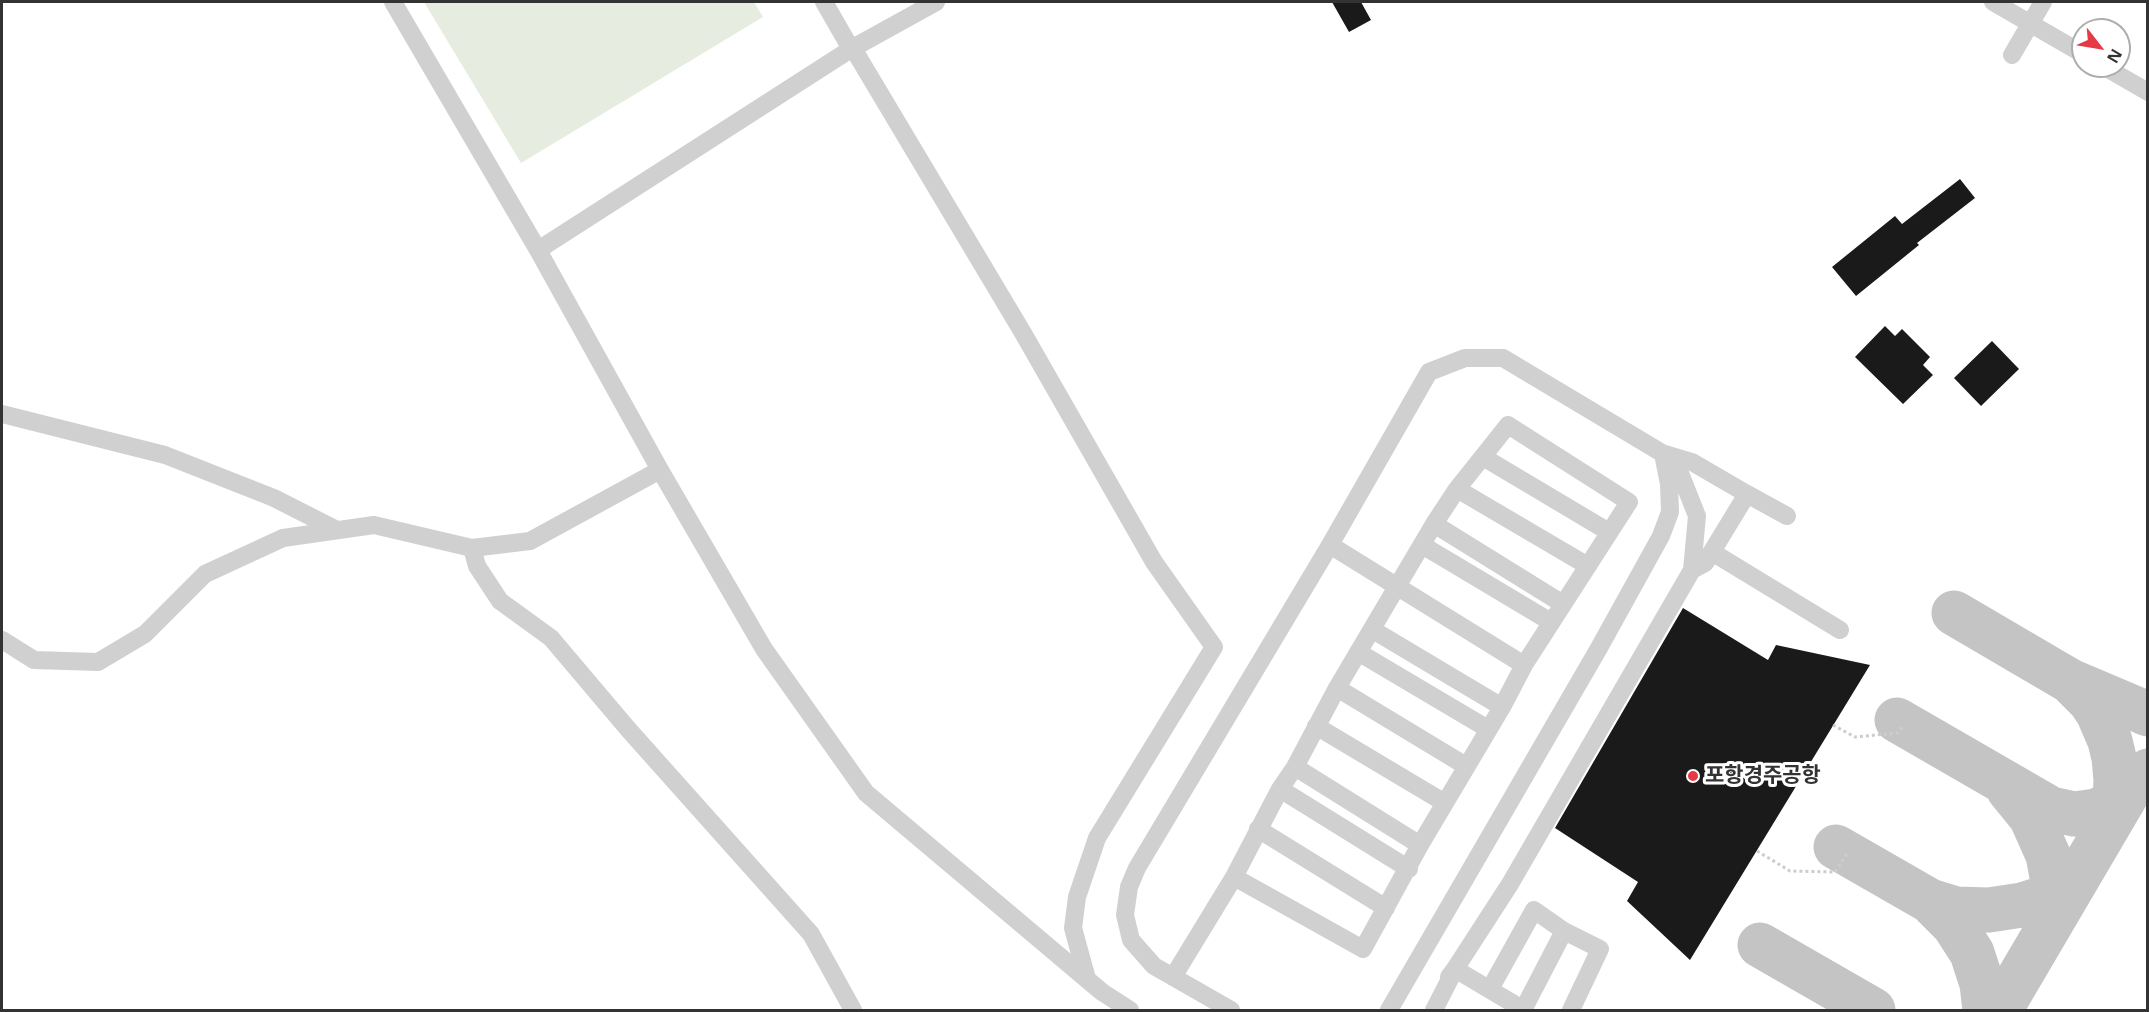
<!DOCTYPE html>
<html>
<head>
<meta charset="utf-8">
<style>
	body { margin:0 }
	#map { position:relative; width:2149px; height:1012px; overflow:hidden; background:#fff; font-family:"Open Sans",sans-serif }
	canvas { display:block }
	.frame { position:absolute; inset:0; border:3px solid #333; pointer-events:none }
	.north { position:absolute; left:2071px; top:18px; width:60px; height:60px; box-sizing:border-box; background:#fff; border:2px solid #adadad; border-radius:50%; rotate:121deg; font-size:16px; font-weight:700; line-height:24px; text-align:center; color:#333 }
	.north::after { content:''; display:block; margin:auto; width:21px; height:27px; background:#e63946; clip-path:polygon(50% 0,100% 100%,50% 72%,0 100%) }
</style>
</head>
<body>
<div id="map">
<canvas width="2149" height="1012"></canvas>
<div class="frame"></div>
<div class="north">N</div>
</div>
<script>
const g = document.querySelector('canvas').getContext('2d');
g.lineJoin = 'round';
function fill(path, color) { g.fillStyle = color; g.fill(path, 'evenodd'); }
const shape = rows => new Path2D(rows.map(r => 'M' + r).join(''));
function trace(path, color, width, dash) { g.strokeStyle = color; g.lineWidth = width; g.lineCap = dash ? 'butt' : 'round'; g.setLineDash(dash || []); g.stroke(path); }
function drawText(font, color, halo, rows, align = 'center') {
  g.font = font + ' "Open Sans","Noto Sans KR",sans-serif'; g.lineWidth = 6; g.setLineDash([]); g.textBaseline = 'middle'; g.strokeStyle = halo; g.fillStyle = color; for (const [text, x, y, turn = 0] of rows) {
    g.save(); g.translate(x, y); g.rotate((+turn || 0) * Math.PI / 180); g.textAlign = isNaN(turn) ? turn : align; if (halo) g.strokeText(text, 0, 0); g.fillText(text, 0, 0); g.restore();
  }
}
const green = shape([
	[424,2,754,2,763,17,521,163]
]);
const taxiway = shape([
	[1954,613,2070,681,2148,714],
	[2070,681,2090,701,2098,713,2110,741,2114,758,2116,780,2115,802,2110,820],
	[1897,720,2051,809,2074,814,2096,811,2115,802,2128,792],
	[2009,790,2031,817,2048,855,2053,882,2050,921],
	[1836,847,1930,901,1956,909,1989,910,2022,905,2054,895,2077,878],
	[1930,901,1954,925,1972,953,1982,984,1985,1010],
	[1760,945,1873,1010],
	[2000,1010,2128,792,2148,771]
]);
const building = shape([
	[1332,2,1361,2,1371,20,1349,32],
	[1960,179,1975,198,1917,243,1919,245,1856,296,1832,267,1895,216,1902,224],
	[1885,326,1895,336,1902,329,1930,357,1923,365,1933,375,1903,404,1855,357],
	[1992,341,2019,369,1981,406,1954,378],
	[1683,608,1768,660,1776,645,1870,665,1690,960,1627,901,1638,882,1555,828]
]);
const path = shape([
	[1833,725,1855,737,1897,733,1904,725],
	[1757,851,1790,871,1835,872,1847,854]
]);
const minor = shape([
	[393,2,538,250,660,470,764,649,866,793,1102,992,1130,1010],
	[824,2,851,49,857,55,1023,333,1154,562,1214,647,1097,838,1077,897,1073,928,1087,979],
	[1993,2,2083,54],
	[2012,55,2043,2],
	[2103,66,2148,92],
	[538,250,851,49,936,2],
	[2,414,165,455,274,498,337,530],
	[1508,425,1629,502,1524,665,1502,707,1420,845,1363,949,1234,877,1280,789,1295,767,1337,688,1434,524,1457,489,1508,425],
	[1483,457,1609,532],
	[660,470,530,541,472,548,477,566,500,601,551,638,628,729,811,934,853,1010],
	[1457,489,1588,566],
	[1747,494,1787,516],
	[1434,524,1563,604],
	[1330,545,1524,665],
	[1422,545,1551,622],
	[1712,552,1840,630],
	[1373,630,1502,707],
	[2,640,34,660,98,662,145,634,205,574,283,538,374,525,472,548],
	[1358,652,1488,729],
	[1337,688,1466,766],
	[1316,726,1445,803],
	[1295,767,1420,845],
	[1280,789,1409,869],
	[1258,829,1386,908],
	[1173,977,1234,877],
	[1449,977,1455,969,1524,1010],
	[1490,989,1534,910,1564,931,1600,949,1571,1010],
	[1231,1010,1154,966,1131,940,1125,915,1129,887,1137,868,1330,545,1429,372,1465,358,1503,358,1662,453,1692,462,1747,494,1705,563,1692,570],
	[1389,1010,1599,648,1661,536,1670,512,1669,484,1663,454],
	[1434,1010,1455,969,1510,884,1692,570,1697,516,1678,468,1664,454],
	[1523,1010,1564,931]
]);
const markers = [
	[1693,776,6,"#e63946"]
];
const poiNames = [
	["포항경주공항",1705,776]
];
fill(green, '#e6ecdf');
trace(taxiway, '#c4c4c4', 45);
fill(building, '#1a1a1a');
trace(path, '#cdcdcd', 3, [3, 3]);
trace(minor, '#d0d0d0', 18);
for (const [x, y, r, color] of markers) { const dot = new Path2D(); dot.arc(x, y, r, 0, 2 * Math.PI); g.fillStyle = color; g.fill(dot); trace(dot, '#fff', 2); }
drawText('bold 21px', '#333', '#fff', poiNames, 'left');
</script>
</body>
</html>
